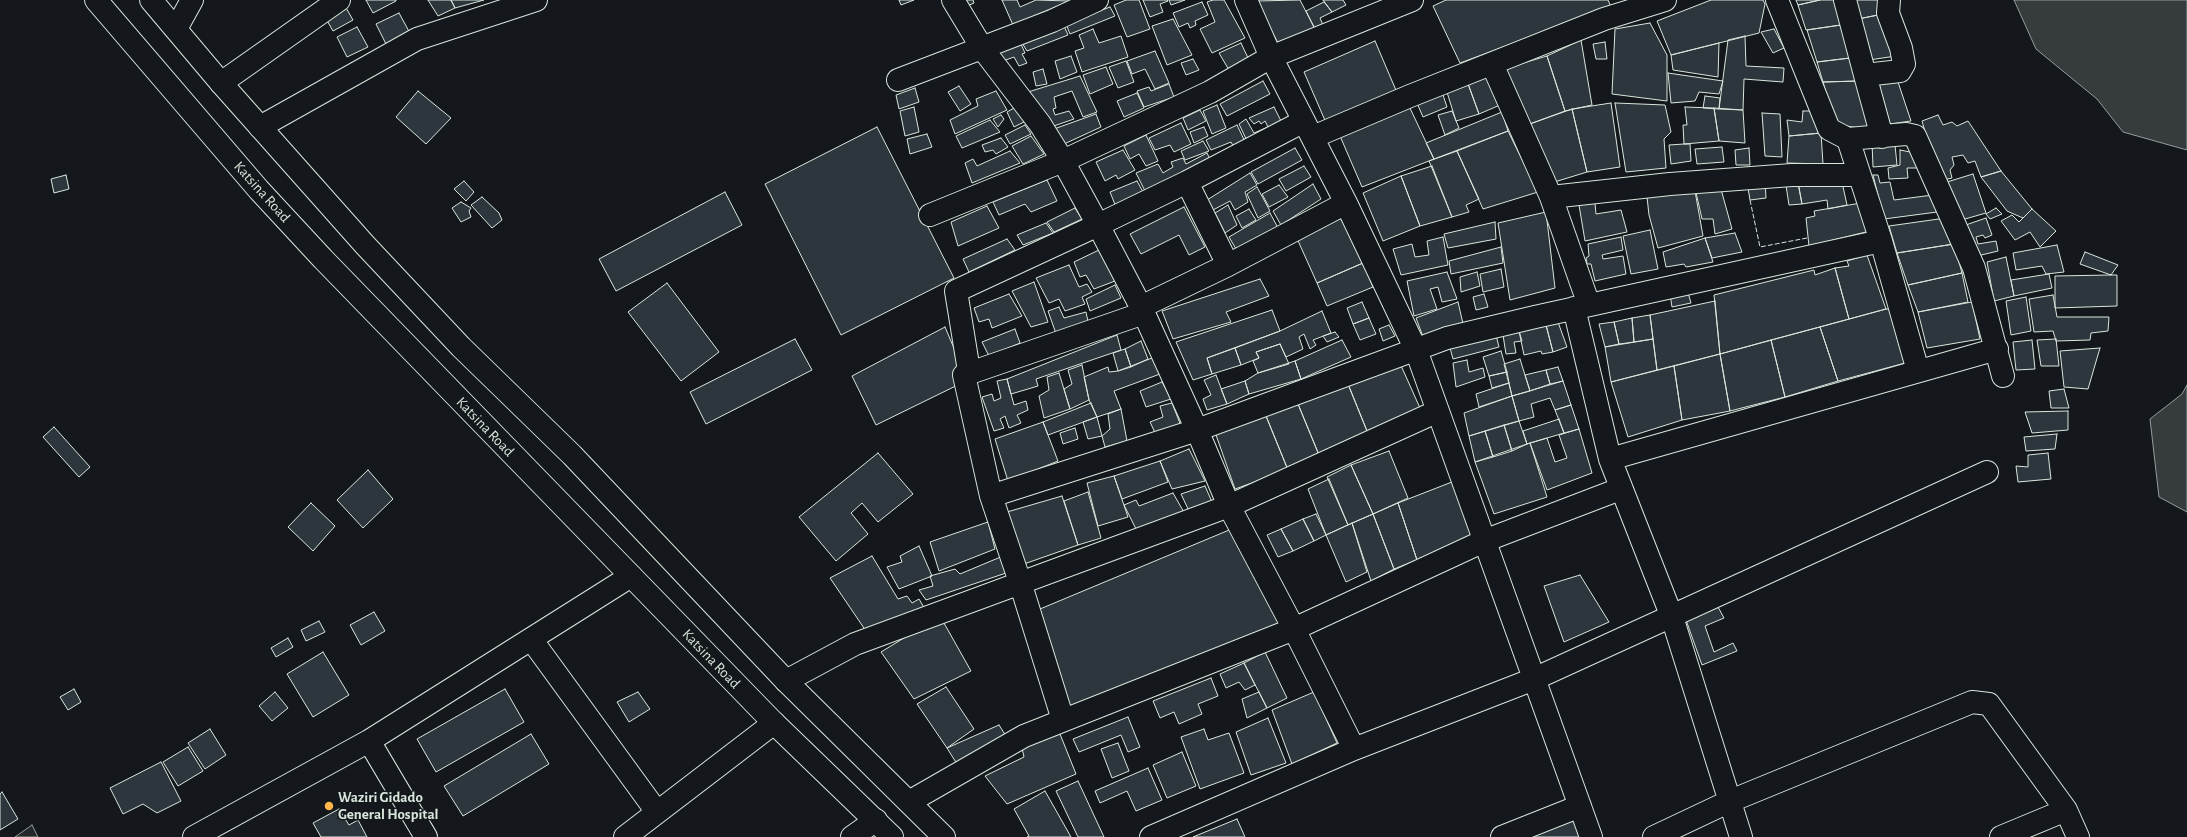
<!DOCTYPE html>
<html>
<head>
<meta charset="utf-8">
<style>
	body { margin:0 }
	canvas { display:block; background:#14181c }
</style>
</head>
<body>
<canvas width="2187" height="837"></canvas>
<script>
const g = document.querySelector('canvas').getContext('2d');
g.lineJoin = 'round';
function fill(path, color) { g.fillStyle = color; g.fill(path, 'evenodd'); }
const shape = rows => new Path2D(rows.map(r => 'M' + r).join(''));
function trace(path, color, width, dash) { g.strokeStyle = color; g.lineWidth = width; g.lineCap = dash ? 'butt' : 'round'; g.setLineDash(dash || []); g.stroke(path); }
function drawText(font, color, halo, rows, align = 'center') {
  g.font = font + ' "Alegreya Sans",sans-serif'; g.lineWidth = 3; g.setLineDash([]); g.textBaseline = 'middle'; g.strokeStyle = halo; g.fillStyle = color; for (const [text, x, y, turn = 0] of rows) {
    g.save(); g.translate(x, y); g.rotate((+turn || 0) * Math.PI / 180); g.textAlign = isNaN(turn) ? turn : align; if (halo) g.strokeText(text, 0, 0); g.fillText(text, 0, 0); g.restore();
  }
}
const parking = shape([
	[32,825,38,837,15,837,32,825]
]);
const water = shape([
	[2014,0,2187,0,2187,150,2123,132,2097,99,2036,49,2014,0],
	[2187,385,2187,512,2159,497,2150,419,2182,394,2187,385]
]);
const building = shape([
	[366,0,396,0,396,1,373,13,366,0],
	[428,0,451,0,455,8,438,16,428,0],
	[451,0,484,0,455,8,451,0],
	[899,0,914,0,901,5,899,0],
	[965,0,973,0,974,3,967,6,965,0],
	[1002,0,1017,0,1020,7,1036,0,1069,1,1013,25,1002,0],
	[1126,0,1139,0,1150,29,1127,37,1114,5,1126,0],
	[1143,0,1167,0,1168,1,1160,4,1163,12,1150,17,1143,0],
	[1169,0,1185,0,1171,5,1169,0],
	[1213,0,1224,0,1245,38,1212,53,1200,29,1215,22,1207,2,1213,0],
	[1300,0,1315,29,1278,43,1256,1,1300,0],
	[1323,0,1343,0,1346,5,1332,12,1323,0],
	[1446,0,1608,0,1611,7,1460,63,1433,6,1446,0],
	[1711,0,1763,0,1765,4,1759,33,1671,55,1657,21,1711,0],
	[1796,0,1820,0,1798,5,1796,0],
	[1820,0,1834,0,1841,25,1806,30,1798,5,1820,0],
	[1852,0,1880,0,1883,14,1858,19,1852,0],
	[1202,2,1208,15,1195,21,1196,25,1190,28,1188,23,1179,27,1173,13,1202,2],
	[1324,2,1332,12,1320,18,1323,25,1315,29,1306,11,1324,2],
	[345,6,353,20,333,31,325,17,345,6],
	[1110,7,1115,16,1070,34,1066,24,1110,7],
	[399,13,411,35,387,46,376,24,399,13],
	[1883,14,1896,56,1869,60,1858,19,1883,14],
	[1173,19,1192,55,1167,65,1152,26,1173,19],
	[1650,23,1667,55,1667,101,1612,94,1615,29,1650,23],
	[1063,24,1068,35,1027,51,1021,41,1063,24],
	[1841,25,1850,58,1817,62,1807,30,1841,25],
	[357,27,368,47,347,57,337,37,357,27],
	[1093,29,1099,43,1121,36,1128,57,1082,72,1075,51,1084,48,1079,35,1093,29],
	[1774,29,1784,48,1773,53,1761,32,1774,29],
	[1745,36,1746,66,1784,68,1783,82,1744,79,1743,110,1719,109,1728,40,1745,36],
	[1581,40,1592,105,1565,111,1547,56,1581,40],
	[1375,41,1398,95,1327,125,1304,72,1375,41],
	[1020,42,1025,53,1022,54,1027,63,1019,66,1014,57,1003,61,994,51,1020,42],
	[1605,42,1607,59,1596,59,1593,44,1605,42],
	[1241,43,1249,60,1229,70,1219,53,1241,43],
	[1719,43,1718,77,1673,70,1671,55,1719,43],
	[1155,51,1169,83,1155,89,1145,69,1132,74,1127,61,1155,51],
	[1071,56,1077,72,1060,79,1055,61,1071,56],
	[1547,56,1565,111,1527,125,1503,69,1547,56],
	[1850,58,1858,81,1823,82,1817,62,1850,58],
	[1193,59,1199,70,1186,75,1181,63,1193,59],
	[1126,61,1134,82,1118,88,1109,67,1126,61],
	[1106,67,1113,84,1090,94,1083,75,1106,67],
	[1043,69,1047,84,1036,86,1033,72,1043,69],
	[1668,73,1723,81,1719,94,1699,92,1695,101,1671,103,1668,73],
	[1488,74,1500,105,1479,114,1467,81,1488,74],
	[1080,76,1097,112,1083,117,1072,91,1054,97,1056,108,1053,109,1055,115,1069,111,1074,119,1051,127,1028,92,1080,76],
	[1263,81,1270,94,1227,116,1220,104,1263,81],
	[1467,81,1479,114,1456,121,1446,89,1467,81],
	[1858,81,1870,130,1835,124,1823,82,1858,81],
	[1898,82,1911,121,1890,124,1879,84,1898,82],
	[1169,84,1174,97,1144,107,1137,91,1149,87,1151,91,1169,84],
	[959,86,971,104,960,111,948,92,959,86],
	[915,88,919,102,899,109,896,95,915,88],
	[418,91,451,118,426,144,396,117,418,91],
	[996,91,1007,110,955,134,950,120,978,106,976,99,996,91],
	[1442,92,1447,107,1423,117,1417,103,1442,92],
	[1137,93,1144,108,1124,117,1117,101,1137,93],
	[1705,96,1720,98,1719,109,1703,108,1705,96],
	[1611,103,1620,167,1587,172,1572,109,1611,103],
	[1615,103,1665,105,1671,132,1664,139,1666,168,1626,172,1615,103],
	[1217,105,1226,128,1212,134,1203,111,1217,105],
	[1409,106,1434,159,1362,187,1340,136,1409,106],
	[914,107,919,132,905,136,900,111,914,107],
	[1016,107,1024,122,1014,127,1007,112,1016,107],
	[1274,107,1285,129,1249,145,1239,124,1246,119,1254,133,1268,127,1265,121,1261,124,1259,121,1254,124,1249,118,1274,107],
	[1685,107,1714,108,1719,141,1684,144,1683,125,1687,125,1685,107],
	[1714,108,1743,110,1745,143,1719,141,1714,108],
	[1572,109,1587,172,1548,184,1527,125,1572,109],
	[1200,110,1206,121,1188,130,1183,118,1200,110],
	[1452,111,1459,128,1445,135,1438,115,1452,111],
	[1803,111,1816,111,1821,133,1789,136,1787,120,1802,122,1803,111],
	[1502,112,1508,131,1434,159,1426,143,1502,112],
	[1762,113,1780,114,1782,157,1765,156,1762,113],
	[1096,114,1101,127,1064,144,1054,129,1096,114],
	[1001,115,1004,119,998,127,993,119,1001,115],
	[1938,115,1943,125,1952,122,1957,126,1968,121,2001,171,1981,177,1975,161,1968,163,1963,155,1952,157,1954,165,1950,170,1952,178,1939,181,1922,121,1938,115],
	[990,120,1000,132,962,148,956,136,990,120],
	[1181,123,1191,144,1174,152,1170,145,1155,150,1149,138,1181,123],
	[1025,125,1031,134,1010,144,1005,135,1025,125],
	[1237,125,1248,148,1237,153,1231,142,1211,150,1206,140,1237,125],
	[877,127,954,278,841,335,765,184,877,127],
	[1204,127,1208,136,1194,143,1190,132,1204,127],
	[1508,131,1538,192,1483,209,1457,151,1508,131],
	[1821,133,1823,164,1787,163,1789,136,1821,133],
	[927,134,932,147,910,154,907,139,927,134],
	[1146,135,1158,161,1146,166,1139,154,1130,159,1124,146,1146,135],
	[1031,136,1044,154,1023,164,1012,146,1031,136],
	[1001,138,1008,147,996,154,993,150,985,152,982,145,1001,138],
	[1203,141,1209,151,1185,160,1181,151,1203,141],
	[1872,142,1895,145,1897,165,1873,167,1872,142],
	[1684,144,1690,144,1691,161,1671,164,1669,145,1684,144],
	[1722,147,1724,162,1697,164,1695,149,1722,147],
	[1295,148,1302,160,1258,184,1251,172,1295,148],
	[1749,148,1750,165,1736,165,1735,150,1749,148],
	[1123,150,1135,170,1118,179,1116,175,1105,181,1096,162,1123,150],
	[1900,150,1920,154,1923,168,1907,168,1908,178,1889,179,1888,168,1900,165,1900,150],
	[1010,151,1020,163,972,183,965,163,973,159,977,166,1010,151],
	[1457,151,1479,199,1466,205,1469,212,1452,217,1429,161,1457,151],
	[1207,153,1212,163,1145,191,1136,173,1158,164,1163,173,1173,167,1171,162,1183,158,1186,164,1207,153],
	[1304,166,1311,177,1286,191,1279,179,1304,166],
	[1432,166,1452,217,1420,226,1401,176,1432,166],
	[2001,171,2032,209,2023,218,2007,211,1981,177,2001,171],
	[1250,173,1257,185,1245,192,1248,202,1235,210,1230,201,1213,210,1207,200,1250,173],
	[1973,174,1986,213,1958,221,1947,182,1973,174],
	[66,175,69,189,54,193,51,179,66,175],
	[1873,175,1878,175,1880,183,1890,182,1894,200,1933,195,1937,212,1884,219,1873,175],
	[1401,176,1420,226,1383,241,1363,193,1401,176],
	[1797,178,1802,204,1789,205,1785,179,1797,178],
	[1047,180,1057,201,1031,212,1025,204,999,215,993,202,1047,180],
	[1765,180,1766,198,1750,200,1747,182,1765,180],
	[464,181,474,192,466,201,454,189,464,181],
	[1137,181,1143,192,1116,207,1110,192,1137,181],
	[1719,182,1732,229,1715,234,1713,219,1702,219,1695,188,1719,182],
	[1798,182,1842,182,1847,205,1828,209,1827,200,1802,204,1798,182],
	[1313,184,1321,199,1281,225,1273,211,1313,184],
	[1279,185,1288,197,1269,207,1262,194,1279,185],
	[1257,187,1270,211,1258,218,1247,194,1257,187],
	[1695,191,1703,236,1658,248,1649,215,1647,197,1695,191],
	[725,192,742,225,616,291,599,259,725,192],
	[482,197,499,213,502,220,492,228,471,205,482,197],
	[461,202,471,208,469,211,471,217,461,222,452,208,461,202],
	[1595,203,1596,214,1621,210,1627,232,1585,241,1579,205,1595,203],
	[1861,203,1870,231,1809,246,1806,218,1815,216,1814,211,1861,203],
	[1228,205,1237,225,1225,233,1215,213,1228,205],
	[987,206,999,228,958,246,951,222,987,206],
	[1184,207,1205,247,1189,255,1179,235,1141,254,1130,234,1184,207],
	[1075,208,1082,219,1054,232,1047,222,1075,208],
	[1996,208,2002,214,1990,219,1986,214,1996,208],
	[1249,209,1256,220,1242,228,1236,216,1249,209],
	[2032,209,2056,231,2040,247,2030,232,2015,240,2001,221,2012,215,2019,222,2032,209],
	[1546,212,1555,288,1510,300,1498,223,1546,212],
	[1270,213,1278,228,1236,249,1229,237,1270,213],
	[1341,216,1363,263,1317,283,1295,234,1341,216],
	[1946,218,1954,244,1897,253,1889,226,1946,218],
	[1986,218,1992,235,1985,238,1983,235,1976,237,1978,244,1996,241,1998,251,1973,257,1960,227,1986,218],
	[1495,222,1496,239,1448,248,1444,234,1495,222],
	[1046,223,1053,233,1023,245,1017,235,1046,223],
	[1650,230,1658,269,1631,274,1623,236,1650,230],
	[1735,233,1742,252,1712,258,1705,238,1735,233],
	[1443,237,1448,265,1401,275,1393,249,1412,244,1415,257,1429,255,1427,241,1443,237],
	[1621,237,1623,250,1602,255,1603,259,1623,256,1626,274,1595,281,1591,264,1587,264,1586,258,1589,256,1588,244,1621,237],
	[1705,238,1713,262,1686,267,1684,264,1666,267,1663,252,1705,238],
	[1007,239,1015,250,969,272,963,259,1007,239],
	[1954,244,1962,273,1908,285,1897,253,1954,244],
	[2057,245,2064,272,2046,274,2042,266,2016,270,2013,253,2057,245],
	[1501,247,1503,263,1451,274,1449,261,1501,247],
	[1099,250,1115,281,1094,289,1086,275,1080,277,1074,262,1099,250],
	[2085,252,2118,265,2111,275,2080,264,2085,252],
	[1867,255,1886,309,1849,319,1835,268,1849,266,1847,261,1867,255],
	[2006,257,2014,296,1994,301,1987,262,2006,257],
	[1363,263,1373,287,1327,306,1317,283,1363,263],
	[1069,265,1079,287,1087,284,1092,292,1082,297,1085,304,1065,311,1059,299,1049,303,1036,278,1069,265],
	[1835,268,1849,319,1720,354,1714,295,1814,270,1815,275,1835,268],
	[1501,269,1504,287,1483,292,1480,274,1501,269],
	[1447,272,1457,299,1442,302,1438,287,1430,289,1437,309,1414,316,1407,281,1447,272],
	[1477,272,1480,286,1461,292,1460,277,1477,272],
	[1962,273,1968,302,1918,312,1908,285,1962,273],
	[2049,274,2052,288,2014,296,2011,280,2049,274],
	[2111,275,2117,275,2117,306,2055,308,2055,276,2111,275],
	[1260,279,1269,296,1226,312,1231,322,1173,339,1162,311,1260,279],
	[1034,282,1048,322,1031,327,1012,291,1034,282],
	[667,283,719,352,681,381,628,312,667,283],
	[1115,285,1121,298,1090,311,1086,299,1115,285],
	[1687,289,1691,303,1672,307,1670,294,1687,289],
	[1009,294,1022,316,992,328,989,319,979,322,974,308,1009,294],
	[1484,294,1488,307,1476,310,1473,297,1484,294],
	[2053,295,2057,317,2109,317,2108,331,2091,333,2090,340,2056,341,2053,331,2034,332,2029,299,2053,295],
	[2026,297,2031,331,2011,335,2006,301,2026,297],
	[1715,301,1720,354,1657,370,1650,315,1715,301],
	[1362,302,1369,318,1353,324,1347,308,1362,302],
	[1458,302,1464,328,1425,342,1416,318,1458,302],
	[1972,302,1980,339,1927,348,1918,312,1972,302],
	[1059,307,1064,318,1086,312,1090,331,1059,342,1048,311,1059,307],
	[1886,309,1892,309,1909,362,1838,381,1820,327,1886,309],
	[1272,310,1280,331,1207,358,1212,374,1193,380,1176,342,1272,310],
	[1322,311,1331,333,1313,340,1316,345,1310,349,1304,334,1299,337,1303,349,1286,357,1280,344,1256,352,1259,358,1241,365,1235,348,1280,331,1322,311],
	[1650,315,1653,339,1634,342,1632,318,1650,315],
	[1369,318,1376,334,1360,340,1353,324,1369,318],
	[1632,318,1634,342,1619,344,1614,322,1632,318],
	[1558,322,1567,347,1553,352,1546,325,1558,322],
	[1614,322,1619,344,1605,347,1599,324,1614,322],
	[1389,325,1395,336,1383,341,1379,329,1389,325],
	[1546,325,1553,352,1542,354,1541,351,1524,355,1519,331,1546,325],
	[945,327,956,353,972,378,876,425,852,376,945,327],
	[1820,327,1838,381,1785,397,1771,340,1820,327],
	[1015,329,1020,343,989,356,982,342,1015,329],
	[1495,331,1499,347,1453,359,1449,344,1495,331],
	[1519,331,1522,341,1514,342,1516,353,1506,354,1503,335,1519,331],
	[1335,332,1339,337,1327,342,1323,336,1335,332],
	[1117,335,1121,350,1036,379,1038,386,1011,394,1007,379,1117,335],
	[795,339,812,370,706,424,690,392,795,339],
	[1653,339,1657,370,1611,382,1605,347,1653,339],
	[2056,339,2059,366,2041,366,2037,340,2056,339],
	[1342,340,1351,357,1301,379,1295,361,1342,340],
	[1771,340,1785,397,1730,411,1720,354,1771,340],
	[2032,340,2035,369,2016,370,2013,342,2032,340],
	[1141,341,1148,359,1131,367,1125,349,1141,341],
	[1280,344,1289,364,1258,373,1253,361,1259,358,1256,352,1280,344],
	[1235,348,1241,365,1212,374,1207,358,1235,348],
	[2100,348,2088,389,2064,387,2060,351,2100,348],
	[1125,349,1131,367,1118,371,1113,353,1125,349],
	[1501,351,1507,372,1489,376,1483,357,1501,351],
	[1720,354,1730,411,1682,420,1674,366,1720,354],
	[1152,358,1160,374,1114,391,1121,409,1097,417,1089,400,1084,377,1108,367,1109,372,1118,371,1152,358],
	[1520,359,1530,391,1512,396,1504,364,1520,359],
	[1467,360,1469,372,1483,368,1485,377,1456,387,1453,363,1467,360],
	[1295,361,1301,379,1249,394,1245,381,1258,373,1295,361],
	[1399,361,1420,408,1367,431,1348,384,1399,361],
	[1082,365,1089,400,1070,409,1064,389,1072,384,1068,370,1082,365],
	[1674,366,1682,420,1628,437,1611,382,1674,366],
	[1558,367,1563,381,1550,384,1546,370,1558,367],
	[1546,370,1550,384,1530,391,1525,375,1546,370],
	[1507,372,1509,383,1492,388,1489,376,1507,372],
	[1059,373,1070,409,1044,418,1039,396,1049,390,1047,377,1059,373],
	[1216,375,1227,404,1207,410,1203,399,1211,395,1204,380,1216,375],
	[1007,379,1014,405,1026,401,1028,410,1017,415,1021,423,1009,428,1005,416,1000,419,1004,428,994,431,982,397,992,394,994,401,1001,398,997,381,1007,379],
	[1245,381,1249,394,1227,404,1221,389,1245,381],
	[1563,381,1571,405,1555,410,1550,398,1531,404,1534,417,1519,421,1512,396,1563,381],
	[1162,382,1171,399,1146,407,1140,391,1162,382],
	[1509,383,1512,396,1479,407,1476,394,1509,383],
	[1348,384,1367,431,1319,455,1298,404,1348,384],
	[2064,389,2069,408,2051,408,2049,391,2064,389],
	[1512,396,1519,421,1469,436,1464,413,1512,396],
	[1091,403,1097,417,1048,435,1043,422,1091,403],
	[1172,403,1183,431,1158,439,1150,422,1163,417,1160,406,1172,403],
	[1298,404,1319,455,1288,470,1266,416,1298,404],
	[1571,405,1579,429,1564,433,1555,410,1571,405],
	[1121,409,1127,441,1105,447,1102,436,1110,429,1108,414,1121,409],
	[2068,411,2068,430,2032,433,2025,412,2068,411],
	[1266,416,1288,470,1235,489,1215,432,1266,416],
	[1097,417,1102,436,1088,439,1083,422,1097,417],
	[1559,419,1564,433,1527,444,1523,431,1559,419],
	[1519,421,1527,444,1512,451,1504,425,1519,421],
	[1043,422,1058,461,1008,481,995,439,1043,422],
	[1504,425,1512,451,1493,457,1485,431,1504,425],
	[54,427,90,467,79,477,43,437,54,427],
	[1075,428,1078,439,1063,444,1060,433,1075,428],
	[1579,429,1592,473,1547,490,1530,443,1547,438,1555,462,1567,458,1559,435,1579,429],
	[1485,431,1493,457,1475,462,1469,436,1485,431],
	[2057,434,2055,449,2026,451,2024,437,2057,434],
	[1530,443,1547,497,1494,514,1475,462,1530,443],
	[1189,449,1205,481,1172,489,1160,461,1189,449],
	[1389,451,1408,498,1373,514,1351,465,1389,451],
	[878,453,913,494,878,522,862,503,851,513,868,534,836,561,799,517,878,453],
	[2048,453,2051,479,2018,482,2016,466,2028,467,2028,455,2048,453],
	[1160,461,1168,482,1122,499,1114,476,1160,461],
	[1351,465,1373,514,1348,525,1327,477,1351,465],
	[368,470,393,499,363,528,337,500,368,470],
	[1114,476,1128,517,1098,526,1087,483,1114,476],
	[1329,479,1348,525,1326,535,1308,489,1329,479],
	[1452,482,1475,537,1417,560,1398,503,1452,482],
	[1205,486,1212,502,1189,511,1181,494,1205,486],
	[1088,492,1101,538,1078,545,1064,501,1088,492],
	[1173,493,1185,514,1137,531,1124,505,1136,500,1139,506,1173,493],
	[1062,496,1078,545,1024,564,1007,512,1062,496],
	[311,503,335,526,313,551,288,527,311,503],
	[1398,503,1417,560,1394,569,1373,514,1398,503],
	[1316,514,1326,535,1314,541,1303,519,1316,514],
	[1373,514,1394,569,1371,581,1352,523,1373,514],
	[1303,519,1314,541,1293,551,1281,529,1303,519],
	[988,522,995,549,939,571,930,542,988,522],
	[1352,523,1367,572,1346,582,1326,535,1352,523],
	[1234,528,1284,629,1071,709,1040,609,1234,528],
	[1281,529,1293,551,1278,557,1267,535,1281,529],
	[919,546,932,576,899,589,887,567,902,562,900,556,919,546],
	[872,556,898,599,907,596,912,603,919,599,929,616,868,634,830,578,872,556],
	[1003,556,1009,572,926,600,919,590,933,586,930,576,955,569,960,574,1003,556],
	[1580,575,1609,622,1564,642,1544,586,1580,575],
	[1718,607,1724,618,1705,626,1714,652,1733,643,1737,651,1702,665,1686,620,1718,607],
	[374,612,385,631,361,645,350,625,374,612],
	[940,616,971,671,914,699,881,652,940,616],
	[319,621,325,632,306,641,301,630,319,621],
	[288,638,293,647,276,657,271,648,288,638],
	[323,652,349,695,313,717,287,674,323,652],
	[1265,652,1287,698,1267,708,1244,663,1265,652],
	[1244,663,1255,685,1245,690,1239,682,1226,688,1220,674,1244,663],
	[1211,678,1218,696,1198,704,1202,714,1179,724,1174,712,1160,718,1153,701,1211,678],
	[946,687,974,729,947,748,917,704,946,687],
	[74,689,81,702,68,710,60,697,74,689],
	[505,689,524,722,436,772,417,739,505,689],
	[275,692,288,708,272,721,259,706,275,692],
	[638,692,650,709,629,722,617,702,638,692],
	[1259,692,1267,708,1247,718,1242,699,1259,692],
	[1314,692,1337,743,1292,764,1272,710,1314,692],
	[1128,717,1140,747,1128,752,1121,735,1079,752,1073,739,1128,717],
	[1268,718,1286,763,1251,775,1236,732,1268,718],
	[999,725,1011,744,962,772,947,748,999,725],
	[210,729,226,755,205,769,188,743,210,729],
	[1204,729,1208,740,1229,733,1244,773,1200,789,1181,737,1204,729],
	[531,734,549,764,463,816,444,786,531,734],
	[1060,734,1076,774,1007,804,985,776,1024,757,1022,748,1060,734],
	[1118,743,1129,771,1112,778,1101,749,1118,743],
	[188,747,203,771,178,786,163,762,188,747],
	[1182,752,1196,786,1167,798,1153,765,1182,752],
	[161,762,181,801,157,813,143,804,123,814,110,788,161,762],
	[1148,768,1162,800,1136,811,1127,791,1100,803,1095,791,1148,768],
	[1078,781,1104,837,1078,837,1056,791,1078,781],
	[1045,791,1071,837,1027,837,1029,836,1014,809,1045,791],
	[2,792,18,819,0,830,0,794,2,792],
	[339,809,349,825,358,820,367,837,321,837,313,823,339,809],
	[1580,816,1588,837,1530,837,1580,816],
	[1237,819,1245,837,1193,837,1237,819]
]);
const minor = shape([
	[953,0,982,48,1040,124,1063,161,1210,92,1271,57,1412,0],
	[1246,0,1271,57,1346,203,1416,350,1591,837],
	[1777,0,1829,129,1848,139],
	[1845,0,1865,75],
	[176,29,192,0],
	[1492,64,1551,197,1589,305],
	[898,80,1052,21,1097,0],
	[221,83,339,0],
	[260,127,417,39,536,0],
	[1313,137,1410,96,1604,19,1665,0],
	[1882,137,1865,75,1900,71,1904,64,1901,48,1888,13,1889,0],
	[1187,182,1228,265],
	[1551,197,1670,184,1792,175,1859,175],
	[930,215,1063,161,1098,225,1187,182,1304,121],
	[1881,241,1918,371],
	[1141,307,1228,265,1346,203],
	[1574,308,1610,459,1672,617,1741,837],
	[964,375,1144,313],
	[1610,459,1997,349],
	[991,496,964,375,969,371,956,291,1098,225,1141,307,1197,430,991,496,1020,582,1063,720],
	[531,639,657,812],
	[786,681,855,644,1229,506,1438,411],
	[369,741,426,837],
	[1354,749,1534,679,1987,472],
	[909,802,1024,736,1294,629,1229,506,1197,430,1447,338,1535,317,1881,241,1848,139,1906,134,1915,136,1974,268,2003,376],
	[194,837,369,741,631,576],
	[625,837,774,723],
	[852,837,876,820],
	[1151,837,1354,749,1294,629,1484,541,1620,489],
	[1502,837,1580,806],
	[1654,837,1728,802,1972,702,1989,704,2066,810],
	[2001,837,2066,810,2078,837]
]);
const highway = shape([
	[96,0,259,190,323,259,774,723,892,837],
	[151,0,221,83,365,245,461,347,572,455,786,681,944,837]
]);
const fence = shape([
	[1750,200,1760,247,1807,238]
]);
const markers = [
	[329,806,5,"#ffb74d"]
];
const streetNames = [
	["Katsina Road",262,192,48],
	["Katsina Road",485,427,46],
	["Katsina Road",711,659,46]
];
const poiNames = [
	["Waziri Gidado",338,797],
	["General Hospital",338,814]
];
fill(parking, '#24282b');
trace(parking, '#939e99', 1);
fill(water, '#363b3e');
trace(water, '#939e99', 1);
fill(building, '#2c363c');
trace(building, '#d8e6dc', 1);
trace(minor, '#d8e6dc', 24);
trace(highway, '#d8e6dc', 24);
trace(minor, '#14181c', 22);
trace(highway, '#14181c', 22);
trace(fence, '#d8e6dc', 1, [5, 2]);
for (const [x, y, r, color] of markers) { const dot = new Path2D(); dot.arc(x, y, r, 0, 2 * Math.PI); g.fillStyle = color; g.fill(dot); trace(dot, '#14181c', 1.5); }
drawText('15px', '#d8e6dc', '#14181c', streetNames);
drawText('bold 15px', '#d8e6dc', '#14181c', poiNames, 'left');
</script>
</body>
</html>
